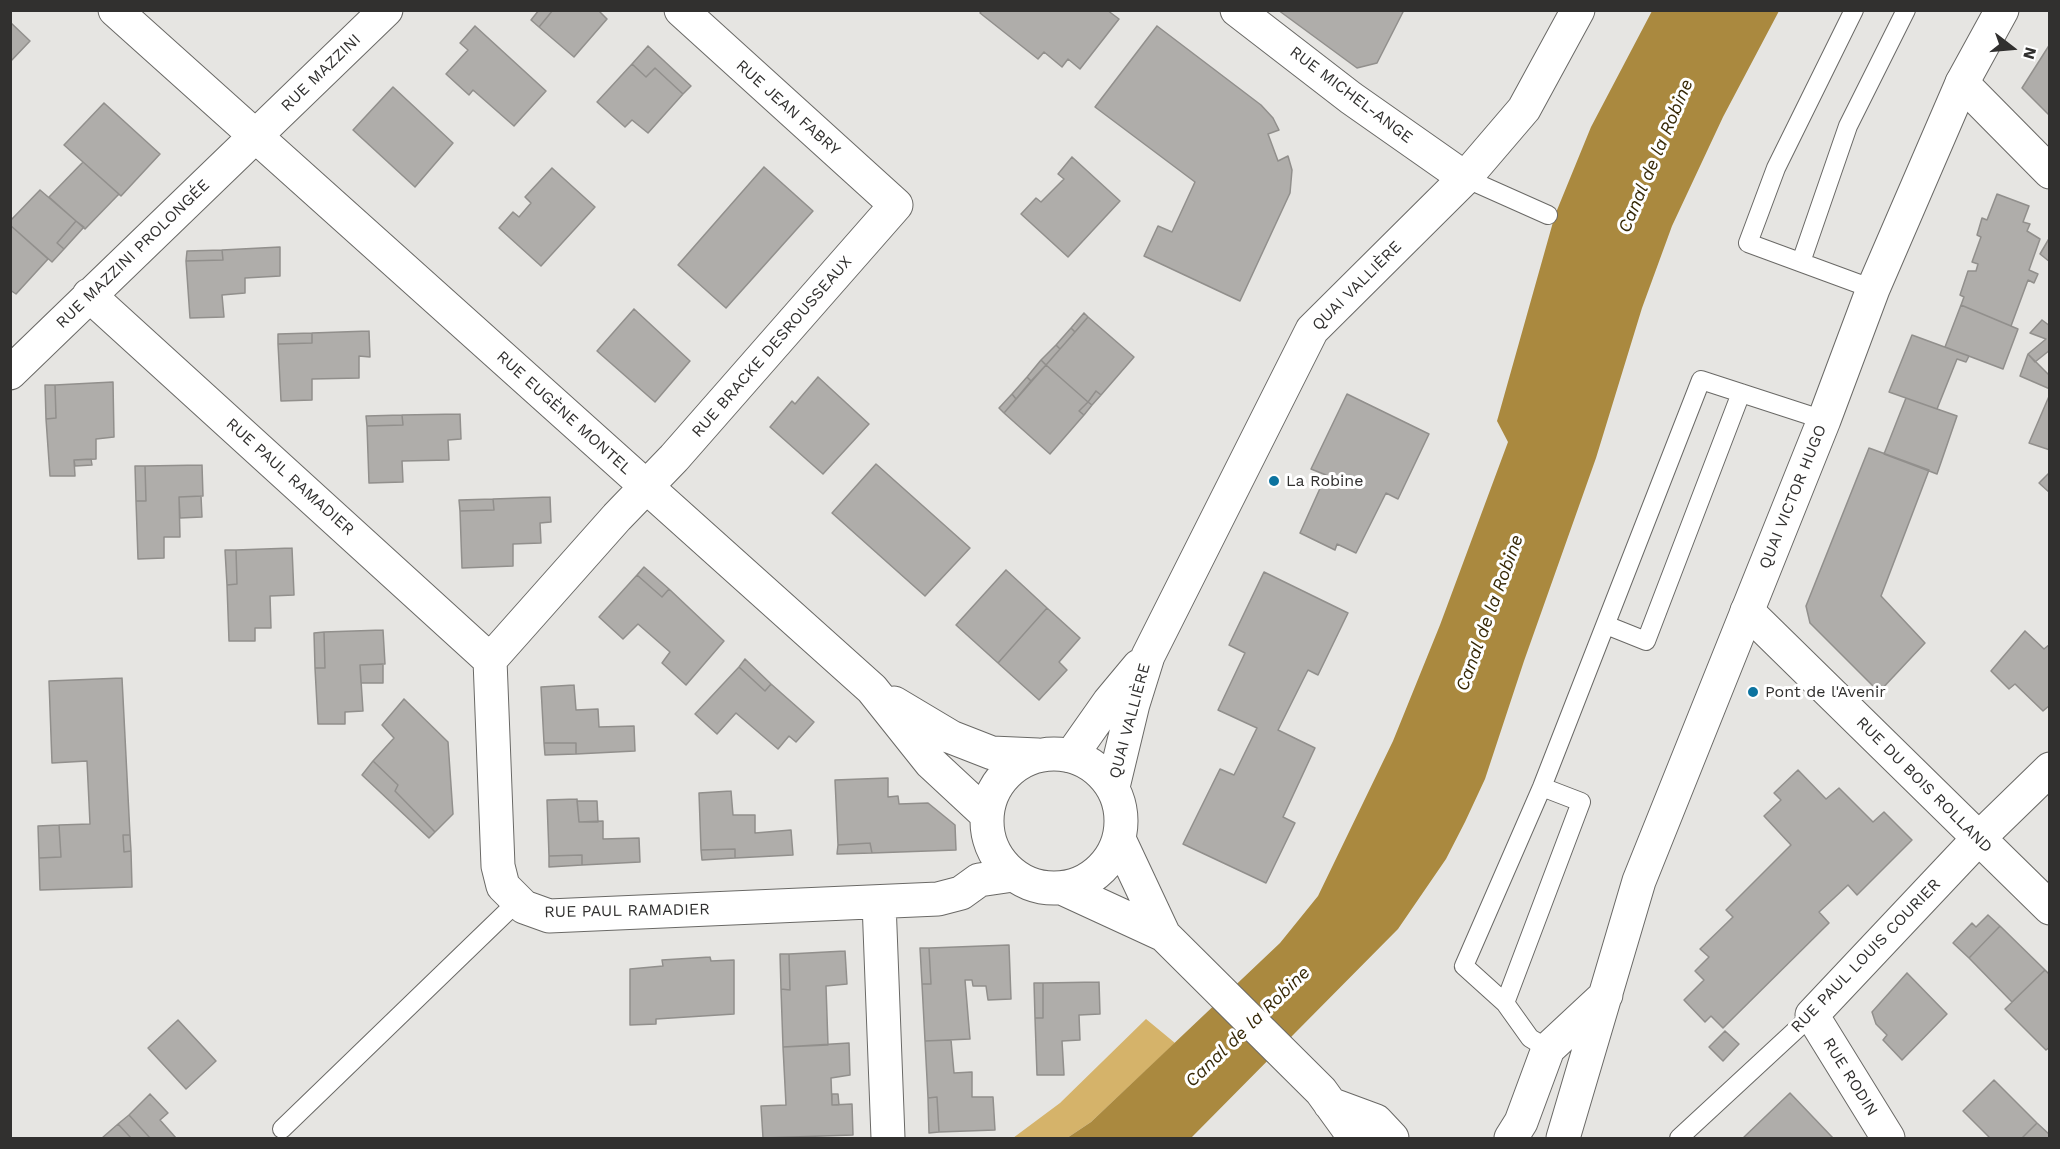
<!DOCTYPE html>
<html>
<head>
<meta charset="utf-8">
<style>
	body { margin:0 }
	#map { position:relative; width:2060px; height:1149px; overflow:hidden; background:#e6e5e2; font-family:"Work Sans",sans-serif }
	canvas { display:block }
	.frame { position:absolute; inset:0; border:12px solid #31302f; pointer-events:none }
	.north { position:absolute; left:1982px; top:18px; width:60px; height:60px; -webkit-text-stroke:4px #fff; paint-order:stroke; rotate:106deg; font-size:16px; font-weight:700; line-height:24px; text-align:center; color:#31302f }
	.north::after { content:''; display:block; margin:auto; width:21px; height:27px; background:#31302f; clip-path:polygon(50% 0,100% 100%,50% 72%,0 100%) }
</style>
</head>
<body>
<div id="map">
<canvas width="2060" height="1149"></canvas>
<div class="frame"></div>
<div class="north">N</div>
</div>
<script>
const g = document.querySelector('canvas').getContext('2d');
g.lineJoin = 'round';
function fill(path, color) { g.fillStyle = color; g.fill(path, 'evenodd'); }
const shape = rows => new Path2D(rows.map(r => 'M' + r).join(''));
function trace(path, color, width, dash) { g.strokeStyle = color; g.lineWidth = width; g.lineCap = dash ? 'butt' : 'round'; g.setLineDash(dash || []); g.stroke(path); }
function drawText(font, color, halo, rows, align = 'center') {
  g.font = font + ' "Work Sans",sans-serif'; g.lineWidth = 6; g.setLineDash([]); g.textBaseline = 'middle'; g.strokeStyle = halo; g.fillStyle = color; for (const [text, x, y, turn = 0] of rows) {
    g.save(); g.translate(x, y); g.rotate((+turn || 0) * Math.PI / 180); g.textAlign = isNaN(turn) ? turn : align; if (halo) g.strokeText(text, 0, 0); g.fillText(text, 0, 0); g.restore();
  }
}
const forest = shape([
	[1146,1019,1175,1043,1091,1122,1067,1138,1013,1138,1060,1103]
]);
const water = shape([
	[1652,11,1779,11,1723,117,1672,226,1642,308,1596,458,1524,661,1485,779,1465,822,1446,859,1398,929,1191,1138,1067,1138,1091,1122,1280,943,1318,896,1393,741,1440,625,1508,442,1497,421,1555,215,1591,127]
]);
const building = shape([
	[539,10,553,10,539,27,531,20,539,10],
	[553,10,598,10,607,19,574,57,539,27,553,10],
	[982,10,1107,10,1119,19,1080,69,1068,59,1062,67,1044,52,1038,59,980,13,982,10],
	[1278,10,1404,10,1377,63,1357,68,1278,10],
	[10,22,30,41,10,62,10,22],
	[475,26,546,91,514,126,473,90,469,95,446,74,468,50,460,43,475,26],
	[1157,26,1261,105,1273,118,1279,130,1268,134,1278,161,1288,156,1292,170,1290,193,1240,301,1144,256,1158,226,1172,232,1195,182,1095,107,1157,26],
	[2050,44,2050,116,2022,88,2050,44],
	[648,46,691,86,683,94,655,68,646,77,632,64,648,46],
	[632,64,646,77,655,68,683,94,648,133,632,120,625,127,597,102,632,64],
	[393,87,453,143,415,187,353,130,393,87],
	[104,103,160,154,121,196,64,145,104,103],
	[1072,157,1120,201,1068,257,1021,214,1036,198,1041,202,1064,179,1058,174,1072,157],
	[83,162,119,194,85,229,49,197,83,162],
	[764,167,813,211,726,308,678,265,764,167],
	[552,168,595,207,541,266,499,228,513,212,519,217,531,203,525,197,552,168],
	[40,190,76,221,57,243,64,249,52,262,10,225,10,221,40,190],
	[1997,194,2029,206,2023,222,2030,224,2027,231,2040,239,2029,270,2038,274,2034,283,2028,280,2011,326,1961,305,1964,297,1960,295,1968,271,1976,271,1978,264,1972,262,1981,237,1977,235,1982,218,1987,220,1997,194],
	[76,221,84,227,64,249,57,243,76,221],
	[10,225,48,259,16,294,10,290,10,225],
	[2050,237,2050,262,2040,254,2050,237],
	[280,247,280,276,245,278,245,293,222,295,224,317,190,318,186,261,223,260,222,250,280,247],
	[222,250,223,260,186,261,187,251,222,250],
	[1961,305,2018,329,2003,369,1945,347,1961,305],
	[634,309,690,361,655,402,597,351,634,309],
	[1084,313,1088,317,1075,332,1071,328,1084,313],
	[1088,317,1134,357,1101,395,1096,391,1088,402,1046,365,1088,317],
	[2042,320,2050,326,2050,350,2035,362,2028,354,2046,339,2030,333,2042,320],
	[1071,328,1075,332,1060,349,1056,345,1071,328],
	[369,331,370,357,359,356,359,378,312,379,312,400,281,401,278,344,312,343,312,333,369,331],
	[312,333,312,343,278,344,278,334,312,333],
	[1912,335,1969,356,1966,362,1957,359,1937,409,1889,392,1912,335],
	[1056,345,1060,349,1046,365,1041,360,1056,345],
	[2028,354,2050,376,2050,389,2020,376,2028,354],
	[1041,360,1046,365,1031,381,1027,377,1041,360],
	[1046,365,1088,402,1079,411,1084,415,1050,454,1004,413,1046,365],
	[818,377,869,424,823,474,770,427,792,401,795,404,818,377],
	[1027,377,1031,381,1016,399,1012,394,1027,377],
	[113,382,114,437,96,439,96,459,74,460,75,476,50,476,46,419,56,418,55,385,113,382],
	[45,385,55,385,56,418,46,419,45,385],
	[1096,391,1101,395,1092,405,1088,402,1096,391],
	[1012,394,1016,399,1004,413,999,408,1012,394],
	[1347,394,1429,434,1398,499,1386,493,1356,553,1337,544,1335,550,1300,533,1326,475,1311,469,1347,394],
	[2050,394,2050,450,2029,443,2050,394],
	[1906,398,1957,416,1937,474,1884,454,1906,398],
	[1088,402,1092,405,1084,415,1079,411,1088,402],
	[460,414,461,439,448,440,449,460,402,461,403,482,369,483,367,426,403,425,402,415,460,414],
	[402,415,403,425,367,426,366,416,402,415],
	[1869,448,1929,470,1881,596,1925,643,1879,692,1810,623,1806,606,1869,448],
	[91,459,92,465,75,466,74,460,91,459],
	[876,464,970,548,925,596,832,513,876,464],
	[202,465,203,496,179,497,180,537,164,537,164,558,138,559,136,501,146,501,145,466,202,465],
	[135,466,145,466,146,501,136,501,135,466],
	[2050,472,2050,493,2039,483,2050,472],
	[201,496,202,517,180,518,179,497,201,496],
	[550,497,551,522,540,523,541,543,513,544,513,566,462,568,460,511,494,510,493,499,550,497],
	[493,499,494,510,460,511,459,500,493,499],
	[292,548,294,595,270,596,271,628,255,628,255,641,229,641,227,585,237,584,236,550,292,548],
	[225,550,236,550,237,584,227,585,225,550],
	[644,567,669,589,662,597,637,575,644,567],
	[1006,570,1047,608,998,663,956,625,1006,570],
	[1264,572,1348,613,1318,675,1308,670,1278,730,1315,748,1283,817,1295,823,1266,883,1183,844,1220,769,1234,775,1257,728,1218,710,1245,653,1229,645,1264,572],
	[637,575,662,597,669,589,724,641,686,685,662,663,670,652,638,624,623,639,599,617,637,575],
	[1047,608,1080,638,1059,662,1067,670,1039,700,998,663,1047,608],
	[383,630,385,664,360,665,363,711,345,712,345,724,318,724,315,668,325,668,324,632,383,630],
	[2025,631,2044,649,2050,644,2050,705,2043,711,2015,684,2009,689,1991,671,2025,631],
	[324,632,325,668,315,668,314,633,324,632],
	[745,659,771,684,765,691,739,667,745,659],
	[383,664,383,683,361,683,360,665,383,664],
	[739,667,765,691,771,684,814,722,796,742,789,736,778,749,736,713,717,734,695,714,739,667],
	[122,678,130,835,123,835,124,852,131,851,132,887,40,890,39,858,61,857,59,825,90,824,87,761,52,763,49,681,122,678],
	[574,685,576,710,598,709,599,727,634,726,635,751,576,754,576,743,544,743,541,687,574,685],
	[404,699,448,742,453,814,435,832,395,791,398,785,373,761,394,738,382,725,404,699],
	[544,743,576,743,576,754,545,755,544,743],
	[373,761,398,785,395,791,435,832,429,838,362,775,373,761],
	[1798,770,1826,799,1839,788,1873,822,1884,812,1912,840,1857,895,1848,885,1819,912,1829,923,1723,1028,1711,1016,1705,1022,1684,1000,1704,980,1695,971,1709,957,1700,949,1733,917,1726,910,1791,845,1764,816,1781,800,1774,793,1798,770],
	[888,778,888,797,898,796,899,804,928,803,955,825,956,850,872,853,870,843,838,845,835,780,888,778],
	[731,791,733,815,755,815,755,833,791,830,793,855,735,858,735,849,701,850,699,793,731,791],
	[577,799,579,822,603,821,603,839,639,838,640,862,582,865,582,855,549,856,547,800,577,799],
	[577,801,597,801,598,822,579,822,577,801],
	[59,825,61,857,39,858,38,826,59,825],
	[123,835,130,835,131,851,124,852,123,835],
	[870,843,872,853,837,854,838,845,870,843],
	[735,849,735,858,702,860,701,850,735,849],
	[582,855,582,865,549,867,549,856,582,855],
	[1988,915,2000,926,1969,958,1953,943,1972,923,1976,927,1988,915],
	[2000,926,2045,970,2012,1002,1969,958,2000,926],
	[1009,945,1011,999,988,1000,986,986,973,986,972,980,965,980,970,1039,925,1041,922,984,931,984,929,948,1009,945],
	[920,948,929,948,931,984,922,984,920,948],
	[845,951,847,984,826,986,828,1045,783,1047,781,989,790,990,789,954,845,951],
	[780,954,789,954,790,990,781,989,780,954],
	[710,957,711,961,734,960,734,1014,656,1019,656,1024,630,1025,630,969,663,966,662,960,710,957],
	[2045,970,2050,975,2050,1047,2046,1050,2005,1009,2045,970],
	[1907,973,1947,1014,1902,1060,1883,1040,1887,1035,1876,1024,1872,1012,1907,973],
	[1099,982,1100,1014,1079,1015,1080,1040,1062,1041,1064,1075,1037,1075,1035,1018,1043,1018,1043,983,1099,982],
	[1034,983,1043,983,1043,1018,1035,1018,1034,983],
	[178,1020,216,1061,186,1089,148,1048,178,1020],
	[1725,1031,1739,1044,1723,1061,1709,1047,1725,1031],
	[951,1040,954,1073,972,1072,972,1097,993,1097,995,1130,939,1132,937,1097,928,1098,925,1041,951,1040],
	[849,1043,850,1075,831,1078,832,1105,852,1104,853,1135,763,1138,761,1106,786,1105,783,1047,849,1043],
	[1994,1080,2037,1123,2022,1138,1990,1138,1963,1111,1994,1080],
	[1790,1093,1833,1138,1743,1138,1790,1093],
	[150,1094,168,1113,160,1120,176,1138,150,1138,129,1115,150,1094],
	[832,1094,838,1094,839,1105,832,1105,832,1094],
	[937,1097,939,1132,929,1133,928,1098,937,1097],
	[129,1115,150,1138,131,1138,118,1124,129,1115],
	[2037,1123,2050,1135,2050,1138,2022,1138,2037,1123],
	[118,1124,131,1138,102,1138,118,1124]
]);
const service = shape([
	[1854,10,1776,168,1748,243,1873,289],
	[1465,178,1548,215],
	[1801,262,1848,126,1906,10],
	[1606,625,1646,641,1741,393],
	[1505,1003,1581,802,1542,787],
	[1548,1049,1530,1038,1505,1003,1464,966,1542,787,1701,380,1824,420],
	[282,1129,517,902],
	[1679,1138,1812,1015]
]);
const minor = shape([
	[1237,10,1351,98,1465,178],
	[1962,83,2050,172],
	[89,295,490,660,498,866,503,886,524,907,549,916,938,899,961,893,979,880,1013,875],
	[10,373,386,10],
	[1747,611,2050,908],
	[490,660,617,517,674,458,896,205,681,10],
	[879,902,888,1138],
	[1888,1138,1812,1015,1978,839,2050,769]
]);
const tertiary = shape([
	[1071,756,1109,702,1139,666],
	[1113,787,1133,704,1148,656,1312,330,1465,178,1524,109,1578,10]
]);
const secondary = shape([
	[115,10,872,689,931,763,987,815],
	[894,703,951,737,992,753,1038,755],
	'987 821a67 67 0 1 1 134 0a67 67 0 1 1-134 0Z',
	[1119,839,1164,935,1321,1091,1355,1138],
	[1062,888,1164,935],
	[1330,1104,1376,1121,1392,1138],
	[1511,1138,1521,1122,1548,1049,1606,995],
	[1563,1138,1639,881,1824,420,1873,289,1962,83,2002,10]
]);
const markers = [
	[1274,481,6,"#0c739f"],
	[1753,692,6,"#0c739f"]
];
const streetNames = [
	["RUE MAZZINI",321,73,-44],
	["RUE MICHEL-ANGE",1351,95,37],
	["RUE JEAN FABRY",788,108,42],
	["RUE MAZZINI PROLONGÉE",133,254,-44],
	["QUAI VALLIÈRE",1357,286,-45],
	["RUE BRACKE DESROUSSEAUX",772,347,-49],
	["RUE EUGÈNE MONTEL",564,413,42],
	["RUE PAUL RAMADIER",290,477,42],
	["QUAI VICTOR HUGO",1793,497,-68],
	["QUAI VALLIÈRE",1130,721,-75],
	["RUE DU BOIS ROLLAND",1924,785,45],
	["RUE PAUL RAMADIER",627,911,-1],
	["RUE PAUL LOUIS COURIER",1866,956,-46],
	["RUE RODIN",1850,1077,58]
];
const poiNames = [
	["La Robine",1286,481],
	["Pont de l'Avenir",1765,692]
];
const waterNames = [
	["Canal de la Robine",1656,156,-67],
	["Canal de la Robine",1490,613,-70],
	["Canal de la Robine",1248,1027,-44]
];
fill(forest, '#d5b36a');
fill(water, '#aa893f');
fill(building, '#afadaa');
trace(building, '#918f8c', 1.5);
trace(service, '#6a6966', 20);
trace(minor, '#6a6966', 35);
trace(tertiary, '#6a6966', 35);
trace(secondary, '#6a6966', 35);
trace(service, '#fff', 18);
trace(minor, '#fff', 33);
trace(tertiary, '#fff', 33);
trace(secondary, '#fff', 33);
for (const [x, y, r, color] of markers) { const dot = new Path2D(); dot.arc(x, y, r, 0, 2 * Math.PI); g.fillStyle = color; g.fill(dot); trace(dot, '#fff', 2); }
drawText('16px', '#31302f', '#fff', streetNames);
drawText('16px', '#31302f', '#fff', poiNames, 'left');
drawText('italic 18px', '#362806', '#fff', waterNames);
</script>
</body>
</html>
